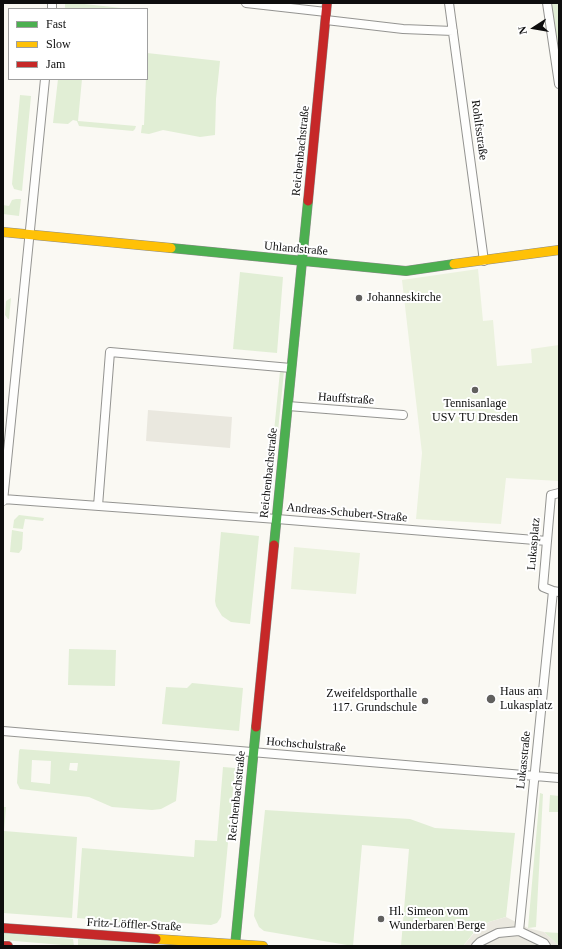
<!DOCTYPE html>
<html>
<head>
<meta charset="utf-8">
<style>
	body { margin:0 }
	#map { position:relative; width:562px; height:949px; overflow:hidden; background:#faf9f3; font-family:Georgia,serif }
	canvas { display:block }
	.frame { position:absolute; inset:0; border:4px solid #0e0e0e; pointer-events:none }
	.legend { position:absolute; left:8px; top:8px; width:140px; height:72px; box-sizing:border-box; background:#fff; border:1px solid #9f9f9f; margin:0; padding:5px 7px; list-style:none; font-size:12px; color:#0e0e0e }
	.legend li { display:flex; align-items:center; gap:8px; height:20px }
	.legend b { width:20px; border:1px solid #9f9f9f }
	.north { position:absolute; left:514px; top:8px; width:40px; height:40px; -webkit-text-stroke:3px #fff; paint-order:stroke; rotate:258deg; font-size:11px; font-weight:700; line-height:16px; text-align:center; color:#0e0e0e }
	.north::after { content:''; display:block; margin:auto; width:14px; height:18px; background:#0e0e0e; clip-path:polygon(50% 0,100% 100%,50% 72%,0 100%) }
</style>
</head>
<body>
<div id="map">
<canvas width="562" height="949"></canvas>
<div class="frame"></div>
<ul class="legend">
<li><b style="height:5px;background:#4caf50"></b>Fast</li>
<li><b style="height:5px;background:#ffc107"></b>Slow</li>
<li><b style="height:5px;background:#c62828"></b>Jam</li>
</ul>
<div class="north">N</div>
</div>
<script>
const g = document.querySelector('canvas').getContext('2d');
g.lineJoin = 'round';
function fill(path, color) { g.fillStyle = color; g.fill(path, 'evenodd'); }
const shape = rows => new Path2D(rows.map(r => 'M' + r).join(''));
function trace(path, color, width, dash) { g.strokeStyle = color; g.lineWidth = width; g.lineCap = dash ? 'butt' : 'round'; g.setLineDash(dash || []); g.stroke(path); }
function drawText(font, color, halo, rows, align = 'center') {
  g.font = font + ' Georgia,serif'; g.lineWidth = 4; g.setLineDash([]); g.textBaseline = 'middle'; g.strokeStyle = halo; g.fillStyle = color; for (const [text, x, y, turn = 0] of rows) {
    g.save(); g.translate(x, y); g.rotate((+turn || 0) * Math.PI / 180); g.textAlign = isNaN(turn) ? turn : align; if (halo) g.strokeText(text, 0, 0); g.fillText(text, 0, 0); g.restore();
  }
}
const green = shape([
	[65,3,75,3,131,9,65,9],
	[551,3,559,3,559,55],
	[147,53,220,61,216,99,215,135,200,137,163,130,149,134,141,133,142,125,144,125],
	[58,79,82,79,78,121,136,126,135,129,133,131,79,126,77,121,73,120,68,124,53,123],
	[20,95,31,96,22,191,14,189,12,184],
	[16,199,21,199,19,216,3,214,3,205,9,206,12,200],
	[240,272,283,277,277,353,233,349],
	[11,298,9,319,8,319,5,315,6,301],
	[280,371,284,371,271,502,267,502],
	[19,515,44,518,43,521,25,519,23,529,13,528,14,520],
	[12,530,23,532,22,549,19,553,10,552],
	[221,532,259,536,250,624,231,622,222,616,216,606,215,601],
	[69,649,116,650,115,686,68,685],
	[192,683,243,688,239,731,162,724,166,687,187,688],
	[20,749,180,761,176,801,161,809,152,810,112,807,89,797,20,789,17,783,19,751],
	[32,760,51,761,50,784,31,782],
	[70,763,78,763,77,771,69,770],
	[223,767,235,768,221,917,217,923,211,925,151,921,137,923,77,918,82,848,194,857,195,840,217,841],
	[540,793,543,794,536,927,528,928],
	[550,795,559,796,559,812,549,812],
	[3,807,6,807,4,831,77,837,72,918,3,913],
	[265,810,410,819,435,828,515,833,506,917,489,922,476,930,463,946,401,946,409,849,362,845,353,946,264,931,259,927,254,916],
	[544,932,559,933,559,946],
	[3,933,73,939,74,946,3,940],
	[78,939,105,940,175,946,78,946]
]);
const pitch = shape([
	[478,269,483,321,493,320,497,366,532,363,531,349,559,345,559,481,506,478,501,524,416,519,422,453,402,280],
	[294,547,360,553,356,594,291,589]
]);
const plaza = shape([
	[148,410,232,417,230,448,146,441],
	[506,917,528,928,544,932,559,946,463,946,476,931,489,922]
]);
const street = shape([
	[246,3,326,12],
	[449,3,484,261],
	[547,3,559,84],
	[52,9,52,3],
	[326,20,403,29,453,31],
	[288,406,403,415],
	[559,493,551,495,543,587,553,591,559,592],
	[3,499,277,519,547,541],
	[3,501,45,79],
	[98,506,110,352,291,368],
	[3,731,559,778],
	[519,931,553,591],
	[476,946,480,942,498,933,519,931,544,943,546,946]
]);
const fast = shape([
	[171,248,406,271,454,264],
	[274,545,308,201],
	[235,946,256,727]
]);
const slow = shape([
	[3,232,171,248],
	[454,264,559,250],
	[156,939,263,946]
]);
const jam = shape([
	[308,201,327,3],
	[256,727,274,545],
	[3,928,156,939],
	[3,946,8,946]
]);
const markers = [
	[359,298,4,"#61605e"],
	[475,390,4,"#61605e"],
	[491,699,5,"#61605e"],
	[425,701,4,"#61605e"],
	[381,919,4,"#61605e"]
];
const streetNames = [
	["Rohlfsstraße",479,130,82],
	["Reichenbachstraße",301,151,-84],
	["Uhlandstraße",296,249,5],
	["Hauffstraße",346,399,4],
	["Reichenbachstraße",269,473,-84],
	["Andreas-Schubert-Straße",347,513,5],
	["Lukasplatz",534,544,-85],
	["Hochschulstraße",306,745,5],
	["Lukasstraße",524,760,-84],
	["Reichenbachstraße",237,796,-84],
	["Fritz-Löffler-Straße",134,925,3]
];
const poiNames = [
	["Johanneskirche",367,298],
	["Tennisanlage",475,404,"center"],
	["USV TU Dresden",475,418,"center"],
	["Haus am",500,692],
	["Lukasplatz",500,706],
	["Zweifeldsporthalle",417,694,"right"],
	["117. Grundschule",417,708,"right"],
	["Hl. Simeon vom",389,912],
	["Wunderbaren Berge",389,926]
];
fill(green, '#e1eed5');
fill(pitch, '#ebf2de');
fill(plaza, '#eae8df');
trace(street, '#949491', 10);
trace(fast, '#8b8a88', 10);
trace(slow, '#8b8a88', 10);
trace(jam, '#8b8a88', 10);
trace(street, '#fefefd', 8);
trace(fast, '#4caf50', 9);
trace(slow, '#ffc107', 9);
trace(jam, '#c62828', 9);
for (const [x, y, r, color] of markers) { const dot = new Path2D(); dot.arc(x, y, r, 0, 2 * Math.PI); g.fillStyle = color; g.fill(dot); trace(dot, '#fff', 1.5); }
drawText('12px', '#0e0e0e', '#fff', streetNames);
drawText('12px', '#0e0e0e', '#fff', poiNames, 'left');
</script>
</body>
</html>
